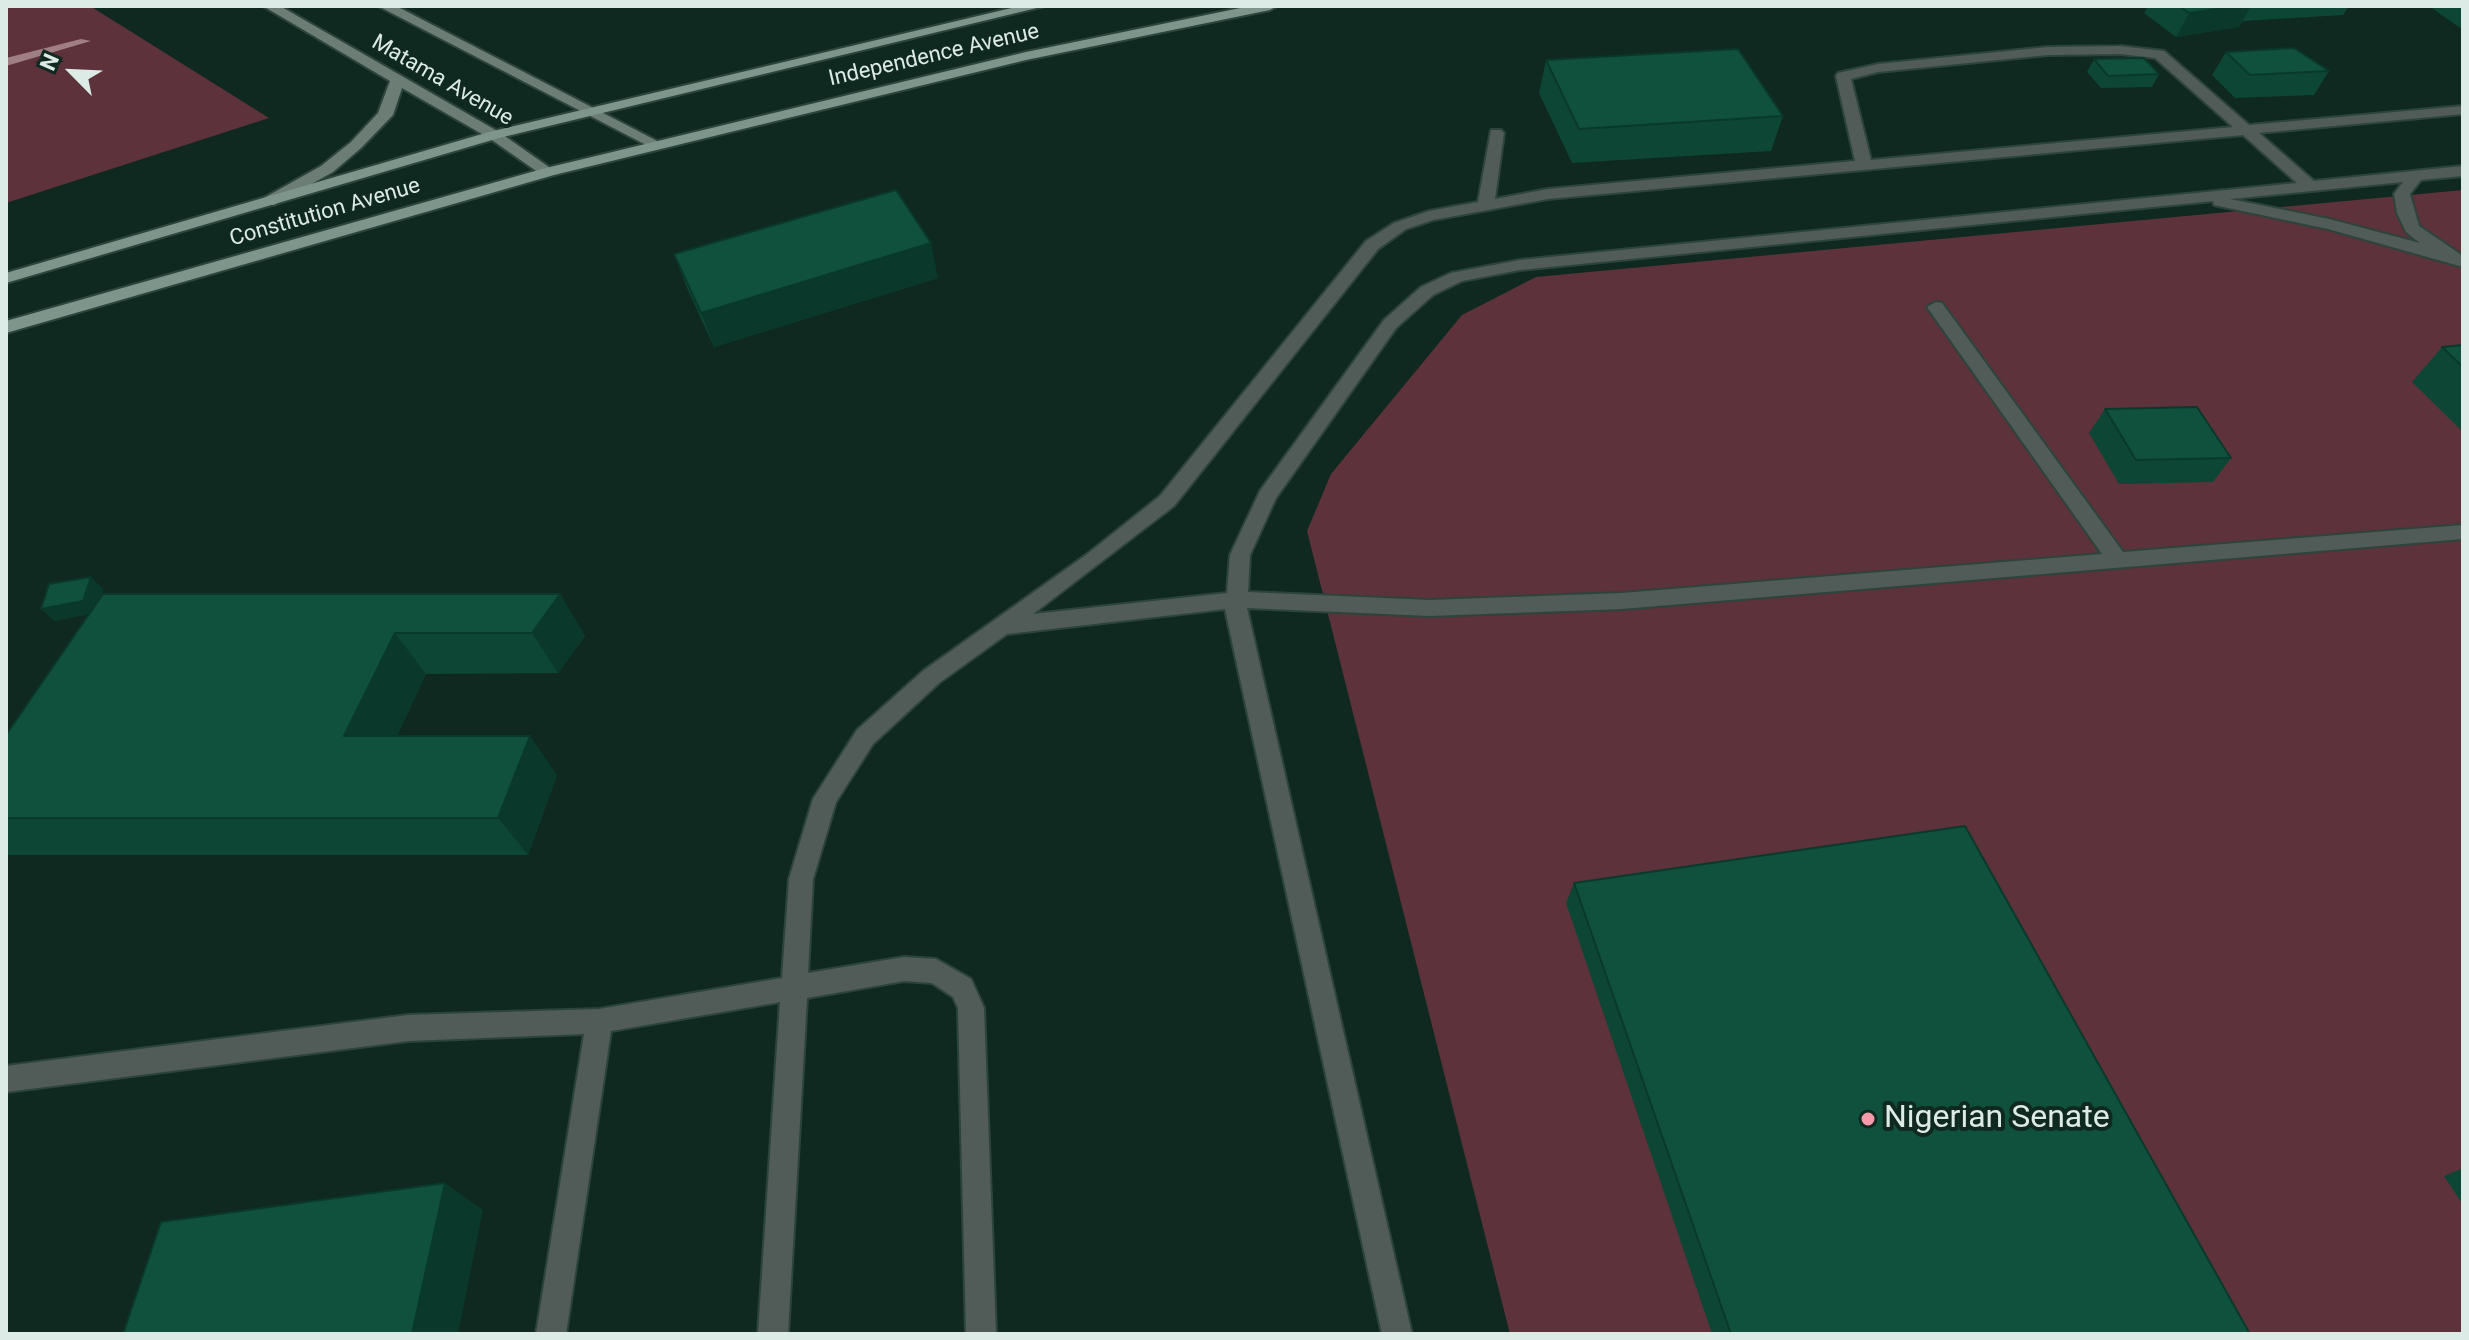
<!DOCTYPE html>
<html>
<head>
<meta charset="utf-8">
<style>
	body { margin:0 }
	#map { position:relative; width:2469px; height:1340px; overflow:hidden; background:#102920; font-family:Roboto,sans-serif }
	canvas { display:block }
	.frame { position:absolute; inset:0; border:8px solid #dcebe5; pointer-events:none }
	.north { position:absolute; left:32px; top:32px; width:80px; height:80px; -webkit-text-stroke:6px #102920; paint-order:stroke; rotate:294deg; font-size:22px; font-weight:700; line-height:32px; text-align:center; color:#dcebe5 }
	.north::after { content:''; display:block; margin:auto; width:28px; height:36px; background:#dcebe5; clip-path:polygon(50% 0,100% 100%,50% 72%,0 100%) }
</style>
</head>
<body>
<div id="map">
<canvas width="2469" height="1340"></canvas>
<div class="frame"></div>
<div class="north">N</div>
</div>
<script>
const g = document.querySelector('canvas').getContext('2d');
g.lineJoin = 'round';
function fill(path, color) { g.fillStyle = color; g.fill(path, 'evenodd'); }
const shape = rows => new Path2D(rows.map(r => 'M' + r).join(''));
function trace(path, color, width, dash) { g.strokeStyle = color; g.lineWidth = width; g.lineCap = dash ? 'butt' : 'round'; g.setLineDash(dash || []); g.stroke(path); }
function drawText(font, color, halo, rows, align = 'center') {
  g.font = font + ' Roboto,sans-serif'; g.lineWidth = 8; g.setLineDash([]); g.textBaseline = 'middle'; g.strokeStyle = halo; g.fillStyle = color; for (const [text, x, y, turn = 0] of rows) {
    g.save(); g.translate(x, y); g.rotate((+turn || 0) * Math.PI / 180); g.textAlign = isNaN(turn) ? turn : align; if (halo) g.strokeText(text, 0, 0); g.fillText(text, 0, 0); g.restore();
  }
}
const green = shape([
	[6,6,90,6,269,118,6,203],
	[2463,190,2463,1334,1510,1334,1307,531,1331,474,1462,315,1536,277]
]);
const stream = shape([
	[81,39,91,41,6,66,6,58,81,39]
]);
const service = shape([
	[2120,46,2164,51,2249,125,2463,106,2463,114,2259,133,2314,181,2463,166,2463,176,2421,180,2410,194,2419,226,2463,256,2463,267,2328,229,2214,205,2213,201,1520,270,1462,281,1433,295,1396,328,1276,498,1250,555,1248,592,1430,600,1622,593,2102,554,1927,307,1936,302,1942,303,2123,552,2463,525,2463,539,1622,609,1430,616,1247,608,1412,1334,1382,1334,1225,609,1007,634,939,683,873,744,836,802,813,879,808,973,904,957,936,959,971,979,984,1008,996,1334,966,1334,958,1008,953,997,932,983,904,981,807,998,788,1334,758,1334,780,1002,611,1031,566,1334,536,1334,584,1034,408,1041,6,1092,6,1066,408,1015,599,1009,782,978,789,879,813,799,857,730,923,671,1086,555,1160,496,1366,241,1394,223,1429,211,1478,202,1491,130,1501,130,1504,133,1495,199,1548,189,1855,161,1836,76,1838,73,1878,64,2048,47,2120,46],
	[2120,54,2155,58,2233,127,1871,160,1851,79,1878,72,2048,55,2120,54],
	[2243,135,2297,183,1520,260,1451,273,1421,287,1384,320,1260,491,1230,555,1227,593,1033,614,1174,506,1378,249,1406,229,1433,220,1548,199,2243,135],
	[2403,182,2394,194,2397,213,2406,232,2420,243,2329,219,2230,199,2403,182]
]);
const secondary = shape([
	[263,6,280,6,499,132,556,172,554,175,542,175,489,138,402,88,393,115,361,148,333,172,274,205,262,205,262,199,321,166,351,142,378,113,390,81,263,6],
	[378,6,396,6,665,145,662,148,652,148,378,6]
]);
const primary = shape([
	[1020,6,1045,6,499,138,6,283,6,273,489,132,1020,6],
	[1250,6,1277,6,1270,10,1026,60,554,175,6,333,6,321,542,169,1026,52,1250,6]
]);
const wall = shape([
	[2148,6,2349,6,2343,15,2243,21,2239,27,2176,37,2144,13],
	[2429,6,2463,6,2463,30],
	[2226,52,2329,71,2314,95,2235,98,2212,75],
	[2094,59,2159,74,2152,87,2101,88,2087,72],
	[1546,60,1783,116,1771,151,1572,163,1539,93],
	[674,254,938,278,714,347,687,288],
	[2463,345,2463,432,2412,382,2442,347],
	[2105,409,2231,458,2213,482,2119,484,2089,433],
	[103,589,101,597,560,594,585,636,558,673,426,674,397,736,557,775,528,855,6,855,6,735,89,614,54,621],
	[1574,883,2250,1334,1712,1334,1566,903],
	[2463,1168,2463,1205,2444,1176]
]);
const shadedWall = shape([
	[2237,6,2251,6,2239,27,2176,37,2189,13],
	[931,243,938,278,714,347,701,313],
	[91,577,103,589,95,613,54,621,41,609],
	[560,594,585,636,558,673,532,633],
	[395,633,426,674,379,775,344,736],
	[530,736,557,775,528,855,498,818],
	[445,1183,483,1210,458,1334,412,1334]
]);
const building = shape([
	[2179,6,2237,6,2189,13,2179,6],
	[2294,48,2329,71,2250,75,2226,52,2294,48],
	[1738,49,1783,116,1579,129,1546,60,1738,49],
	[2144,58,2159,74,2108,76,2094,59,2144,58],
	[896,190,931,243,701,313,674,254,896,190],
	[2463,345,2463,367,2442,347,2463,345],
	[2197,407,2231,458,2136,460,2105,409,2197,407],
	[91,577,83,601,41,609,49,584,91,577],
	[103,594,560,594,532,633,395,633,344,736,530,736,498,818,6,818,6,735,103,594],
	[1965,826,2250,1334,1731,1334,1574,883,1965,826],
	[445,1183,412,1334,123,1334,161,1222,445,1183]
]);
const markers = [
	[1868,1119,8,"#f39aab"]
];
const farStreetnames = [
	["Independence Avenue",934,56,-13],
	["Matama Avenue",442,81,30],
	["Constitution Avenue",325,213,-16]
];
const nearPoinames = [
	["Nigerian Senate",1884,1119]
];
fill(green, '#5d323b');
fill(stream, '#9f7e84');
trace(service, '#2d443c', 4);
trace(secondary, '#2d443c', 4);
trace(primary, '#2d443c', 4);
fill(service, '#515c58');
fill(secondary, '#6b7d75');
fill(primary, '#7e958c');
fill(wall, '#0d4634');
fill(shadedWall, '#0a392b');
fill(building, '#0f513d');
trace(building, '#0a392b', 2);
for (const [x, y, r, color] of markers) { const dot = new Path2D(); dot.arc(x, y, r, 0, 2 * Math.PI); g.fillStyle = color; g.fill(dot); trace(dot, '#102920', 3); }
drawText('22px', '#dcebe5', '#102920', farStreetnames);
drawText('32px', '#dcebe5', '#102920', nearPoinames, 'left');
</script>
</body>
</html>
